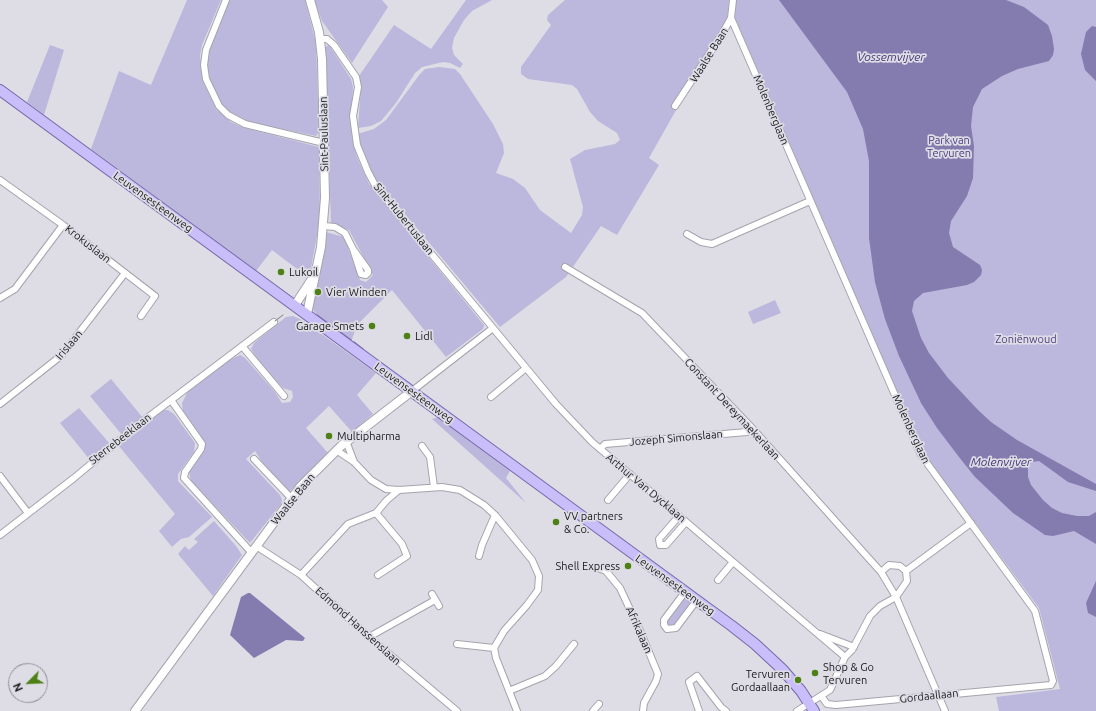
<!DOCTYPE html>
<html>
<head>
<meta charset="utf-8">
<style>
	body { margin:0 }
	#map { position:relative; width:1096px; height:711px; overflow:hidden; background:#dedde6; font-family:Ubuntu,sans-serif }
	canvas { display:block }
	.north { position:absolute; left:8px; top:663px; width:40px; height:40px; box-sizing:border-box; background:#dedde6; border:1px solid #8f8e95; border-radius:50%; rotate:246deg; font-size:11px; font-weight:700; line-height:16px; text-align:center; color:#18181b }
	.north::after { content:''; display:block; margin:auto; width:14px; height:18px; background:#4e8115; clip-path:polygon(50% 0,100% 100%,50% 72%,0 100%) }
</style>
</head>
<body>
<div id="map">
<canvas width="1096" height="711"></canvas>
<div class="north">N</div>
</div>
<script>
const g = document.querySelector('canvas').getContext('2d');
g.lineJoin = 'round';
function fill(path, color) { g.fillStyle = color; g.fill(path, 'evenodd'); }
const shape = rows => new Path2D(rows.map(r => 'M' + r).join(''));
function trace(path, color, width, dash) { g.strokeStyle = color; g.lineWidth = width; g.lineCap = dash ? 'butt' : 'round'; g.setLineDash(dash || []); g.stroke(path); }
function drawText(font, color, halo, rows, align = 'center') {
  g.font = font + ' Ubuntu,sans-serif'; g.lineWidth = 3.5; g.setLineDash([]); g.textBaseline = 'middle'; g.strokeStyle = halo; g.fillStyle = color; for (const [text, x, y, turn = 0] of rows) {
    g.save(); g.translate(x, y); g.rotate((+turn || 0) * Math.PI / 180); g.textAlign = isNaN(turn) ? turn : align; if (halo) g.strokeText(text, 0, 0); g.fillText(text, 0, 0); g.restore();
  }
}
const green = shape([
	[187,0,221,0,202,45,200,56,203,82,216,109,231,122,245,128,319,147,320,220,309,278,272,250,256,271,91,149,119,71,151,85],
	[229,0,305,0,316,43,319,132,316,136,249,122,229,112,218,101,209,84,207,62,209,51],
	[314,0,382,0,388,7,352,63,322,21],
	[466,0,492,0,472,11,464,20,454,38,452,48,454,55,463,64,460,68,450,63,443,62,422,67,415,73,396,103,381,121,371,126,358,128,361,85,359,76,394,25,431,49],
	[565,0,729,0,727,20,649,158,659,165,617,235,601,226,566,277,500,327,384,189,376,182,362,154,357,134,374,129,386,120,420,74,425,69,439,67,455,69,460,74,493,124,503,144,504,153,496,173,513,179,525,188,540,210,571,233,582,215,583,207,570,159,585,150,615,144,620,140,617,133,598,121,590,112,577,89,572,85,528,79,521,74,521,67,551,25,547,20,548,15],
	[736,0,1096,0,1096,711,999,711,996,697,1060,689,1039,608,923,453,735,18],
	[50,45,64,50,44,115,27,102],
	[329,45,351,79,353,87,351,124,353,142,357,157,369,184,484,325,483,329,446,357,392,290,357,325,351,342,321,319,312,309,326,232,344,237,360,280,366,282,373,275,349,230,331,223,325,47],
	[775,300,781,313,753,324,748,312],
	[293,316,302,320,376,373,357,395,373,414,352,432,329,406,306,428,328,453,290,491,288,491,264,465,255,451,246,459,280,495,282,500,281,504,250,543,191,481,189,472,204,450,205,444,183,411,182,403,188,391,229,360,240,355,245,358,275,392,282,403,290,402,293,397,292,391,283,388,279,384,257,359,251,349,254,343,286,317],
	[111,379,143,418,122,435,90,396],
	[79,408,110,444,90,460,60,423],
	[164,410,168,410,174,414,195,443,194,452,178,474,178,481,212,517,189,537,181,539,172,547,159,531,175,514,118,445],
	[438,417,510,471,506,478,526,503,432,419],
	[214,521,236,546,242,555,213,596,178,554,185,546,189,550,198,542,194,539],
	[686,595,694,601,676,625,668,626,666,622]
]);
const water = shape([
	[779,0,1006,0,1024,7,1048,25,1052,36,1054,49,1053,55,1049,61,1018,69,1002,76,982,89,973,107,971,126,974,146,973,178,967,196,951,221,949,233,953,247,980,265,982,270,981,275,974,282,967,285,923,293,914,301,912,311,921,338,929,353,948,378,978,410,991,422,1017,440,1096,484,1096,491,1068,482,1039,461,1032,462,1028,466,1028,477,1031,485,1043,500,1052,508,1062,513,1077,516,1089,516,1096,512,1096,544,1074,531,1053,536,1045,535,1013,513,975,477,959,457,937,428,921,403,899,356,885,319,875,282,869,238,869,161,863,129,847,92],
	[1092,26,1096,27,1096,81,1085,70,1081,54,1086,32],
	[1096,581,1096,617,1088,613,1086,603],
	[248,593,250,593,305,638,303,641,286,640,254,658,230,635,241,597]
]);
const stream = shape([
	[317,315,351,340],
	[354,342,363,349]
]);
const minor = shape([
	[226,0,206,50,204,65,206,79,219,106,228,115,245,124,324,143],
	[731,18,921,455,1035,611,1053,681,1051,685,836,705,827,704,822,697],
	[320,39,327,39,334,45,356,77,358,87,353,116,357,145,368,172,376,187,556,404,592,442,845,657],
	[675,106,721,36,731,18,733,0],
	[0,180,63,225,155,296,141,316],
	[324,226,335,227,345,233,353,249,361,274,366,275,368,273,368,270,353,249],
	[687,234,701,242,712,244,810,201],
	[565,267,642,313,752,428,881,572,896,597,945,711],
	[0,298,15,289,63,225],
	[242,346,284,396],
	[412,391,493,328],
	[491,397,526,368],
	[171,400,202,444,201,449,185,472,184,478,251,552],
	[0,404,62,355,125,273],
	[346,441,354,462],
	[422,446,430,457,434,487],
	[600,449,605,444,747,432,752,428],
	[336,450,354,462,371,480,386,489,399,490,442,487,460,490,484,505,495,515,532,560,539,576,538,590,527,605,504,631,494,648,496,658,517,711],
	[254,459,291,498],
	[0,476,28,513],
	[608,500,630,474],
	[376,513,402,544,407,556,378,575],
	[679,516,659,539,660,545,666,545,686,522],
	[0,535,74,478,134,428,274,322],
	[256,546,301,575,369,637,457,711],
	[479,556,482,545,495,515],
	[586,567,595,567,606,571,620,588,641,633,658,674,656,681,644,703,643,711],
	[906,571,971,523],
	[301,575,348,524,376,513,387,500,399,490],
	[718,580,733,562],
	[685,592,664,620,664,625,667,629,676,628,697,600],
	[432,594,439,606],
	[820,634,854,647],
	[369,637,435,600],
	[457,644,494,648],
	[509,691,545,676,556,666,574,644],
	[593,711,599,704],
	[699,711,689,682,697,676,721,707,726,711],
	[797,711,830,690,845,657,852,650,870,616,880,606,896,597,907,581,906,571,900,566,889,565,881,572]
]);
const tertiary = shape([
	[295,305,312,279],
	[307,314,321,247,325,198,322,59,319,32,310,0],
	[135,711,300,487,341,446,412,391]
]);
const primary = shape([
	[0,90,732,626,755,644,783,670,801,691,814,711]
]);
const tram = shape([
	[275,321,283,315]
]);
const markers = [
	[281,272,4,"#4e8115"],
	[318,292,4,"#4e8115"],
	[372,326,4,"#4e8115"],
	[407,336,4,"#4e8115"],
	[329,436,4,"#4e8115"],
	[556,522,4,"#4e8115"],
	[628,566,4,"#4e8115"],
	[815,673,4,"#4e8115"],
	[798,680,4,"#4e8115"]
];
const streetNames = [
	["Waalse Baan",709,55,-58],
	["Molenberglaan",771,110,67],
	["Sint-Pauluslaan",324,134,-91],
	["Leuvensesteenweg",153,202,36],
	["Sint-Hubertuslaan",404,219,51],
	["Krokuslaan",88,244,38],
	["Irislaan",69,345,-50],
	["Leuvensesteenweg",414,393,36],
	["Constant Dereymaekerlaan",732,409,47],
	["Molenberglaan",911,429,65],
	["Jozeph Simonslaan",676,438,-5],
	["Sterrebeeklaan",120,439,-38],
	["Arthur Van Dycklaan",646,488,40],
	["Waalse Baan",293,499,-51],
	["Leuvensesteenweg",675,585,36],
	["Edmond Hanssenslaan",358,626,42],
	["Afrikalaan",639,630,66],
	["Gordaallaan",929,696,-6]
];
const parkNames = [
	["Park van",949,140],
	["Tervuren",949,153],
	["Zoniënwoud",1026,339]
];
const poiNames = [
	["Lukoil",289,272],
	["Vier Winden",326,292],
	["Garage Smets",364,326,"right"],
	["Lidl",415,336],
	["Multipharma",337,436],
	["VV partners",564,516],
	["& Co.",564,529],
	["Shell Express",620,566,"right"],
	["Shop & Go",823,667],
	["Tervuren",823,680],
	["Tervuren",790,674,"right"],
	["Gordaallaan",790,687,"right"]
];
const waterNames = [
	["Vossemvijver",891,57],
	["Molenvijver",1001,462]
];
fill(green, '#bcb7dd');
fill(water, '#847baf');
trace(stream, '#847baf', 1.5);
trace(minor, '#a5a4ac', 8);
trace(tertiary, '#a5a4ac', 10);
trace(primary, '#7468a9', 12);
trace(minor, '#fff', 6);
trace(tertiary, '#fff', 8);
trace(primary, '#cabefa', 10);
trace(tram, '#7e7e84', 1);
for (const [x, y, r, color] of markers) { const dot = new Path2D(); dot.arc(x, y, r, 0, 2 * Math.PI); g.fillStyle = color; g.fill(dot); trace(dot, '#dedde6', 1.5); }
drawText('11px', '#18181b', '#dedde6', streetNames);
drawText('11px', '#4c3d7f', '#dedde6', parkNames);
drawText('11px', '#18181b', '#dedde6', poiNames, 'left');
drawText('italic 12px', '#443576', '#dedde6', waterNames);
</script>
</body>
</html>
